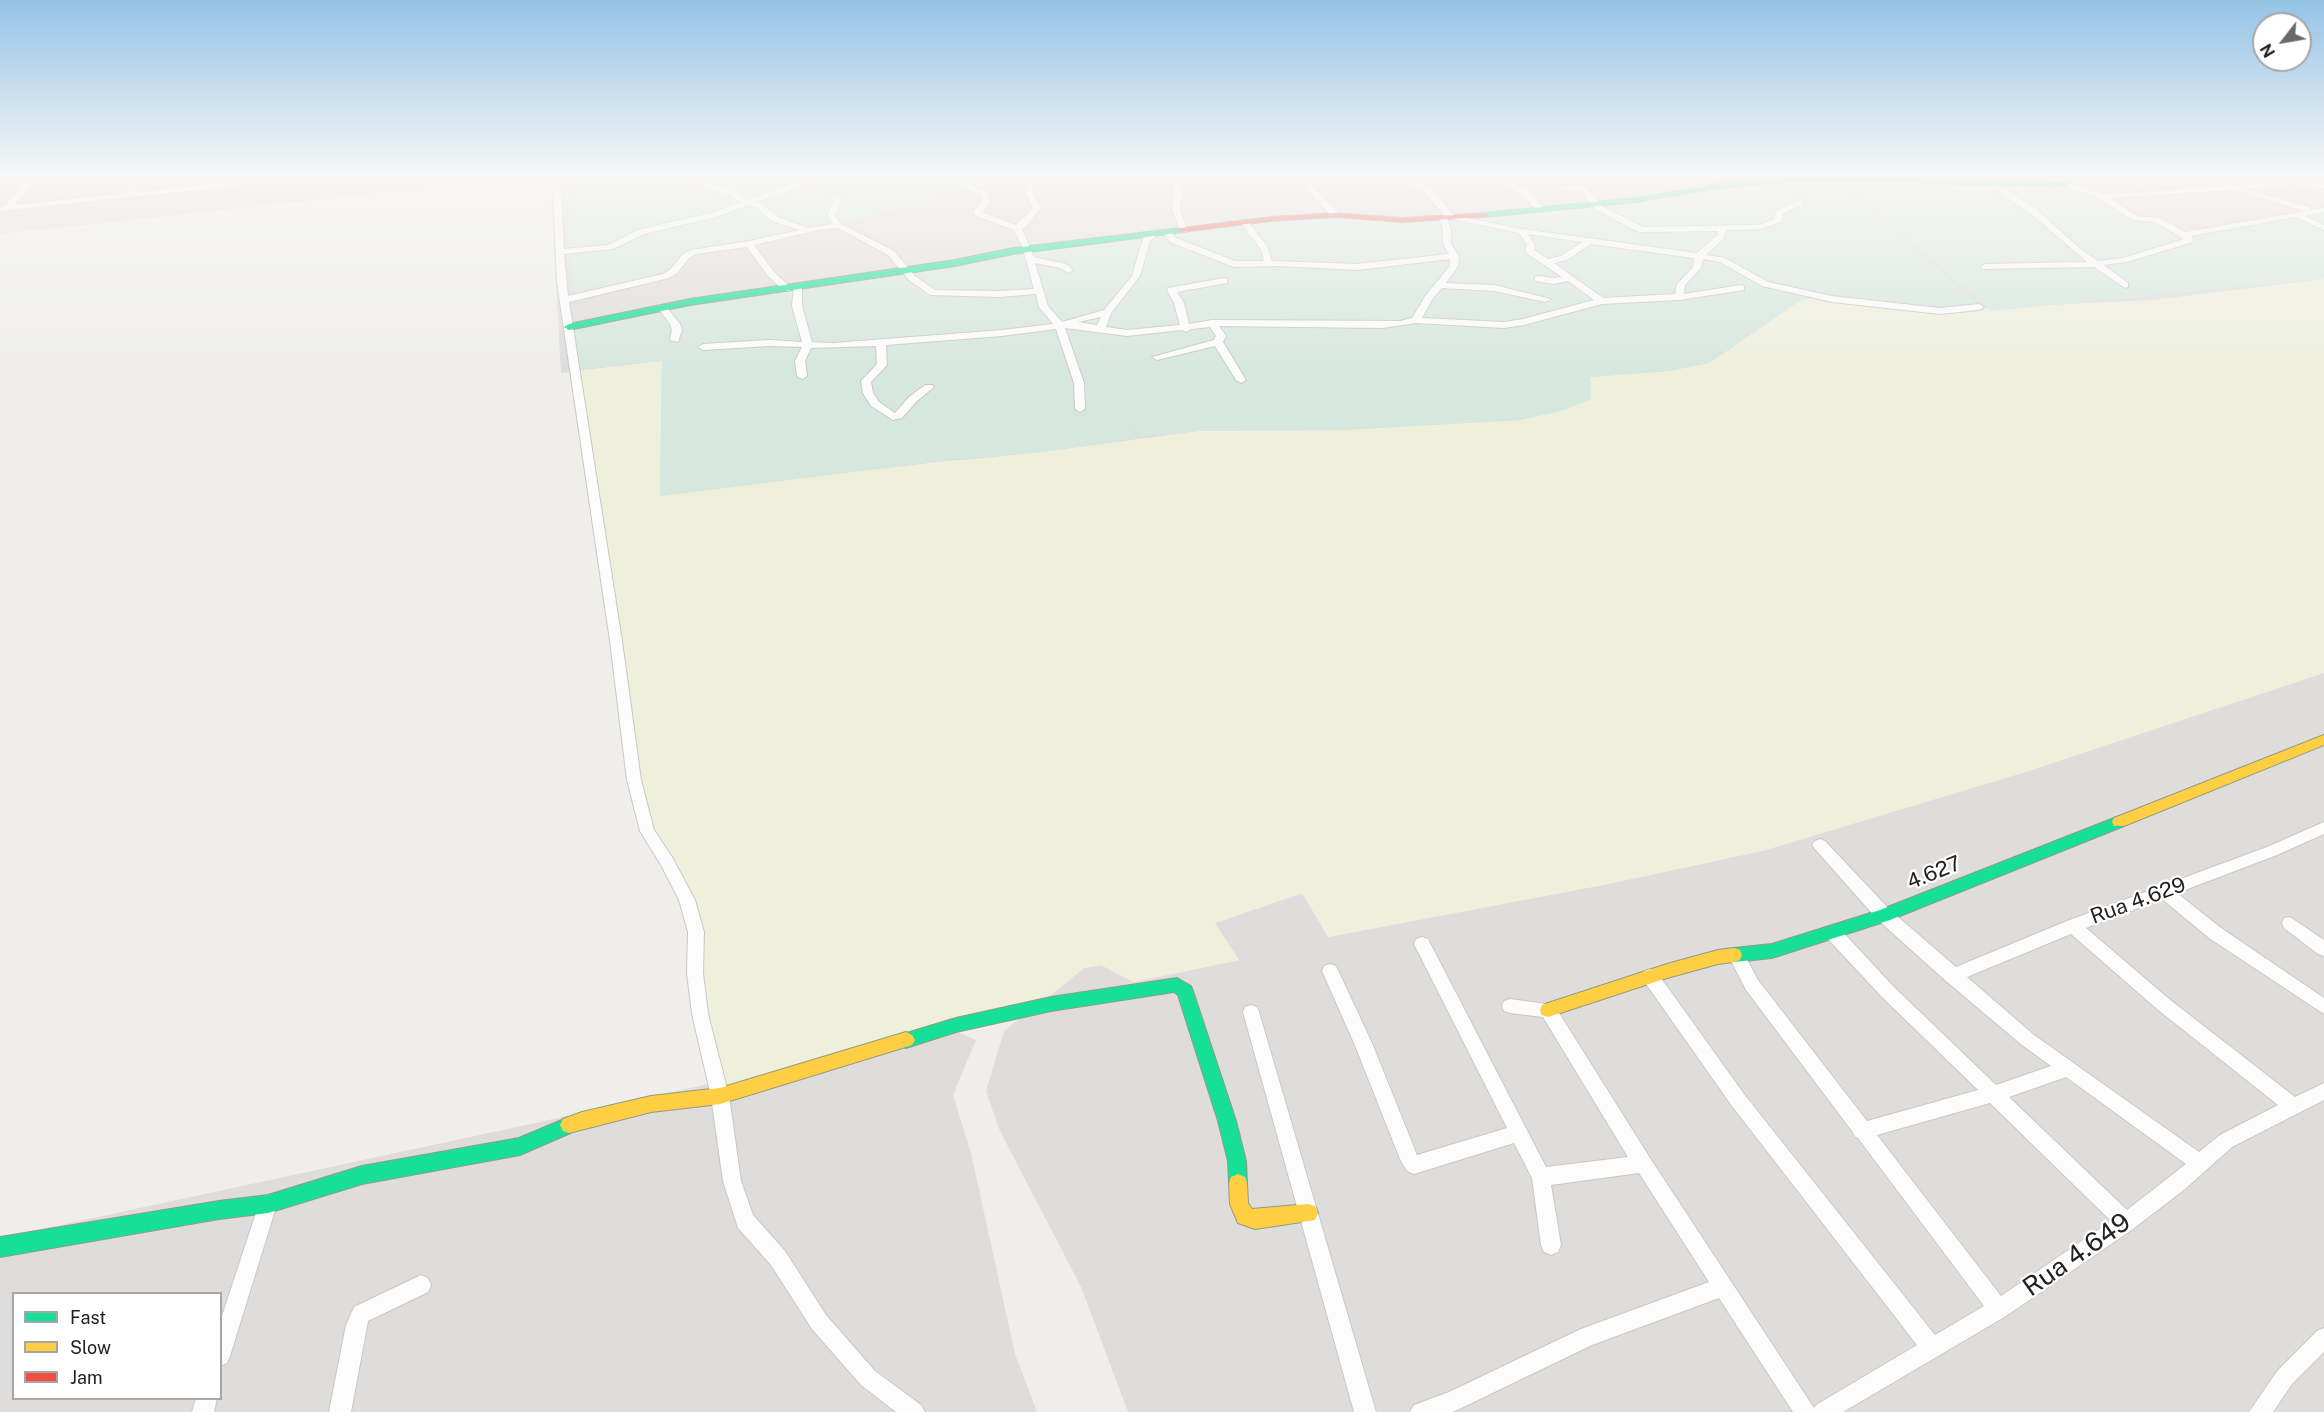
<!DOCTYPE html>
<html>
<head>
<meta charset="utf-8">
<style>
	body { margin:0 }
	#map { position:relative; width:2324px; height:1412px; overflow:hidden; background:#efeeea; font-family:"Public Sans",sans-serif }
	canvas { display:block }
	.legend { position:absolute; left:12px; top:1292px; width:210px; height:108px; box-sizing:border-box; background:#fff; border:2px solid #a6a6a6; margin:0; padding:8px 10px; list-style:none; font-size:18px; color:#212121 }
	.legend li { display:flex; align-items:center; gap:12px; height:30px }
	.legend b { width:30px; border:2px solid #a6a6a6 }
	.north { position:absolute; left:2252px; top:12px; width:60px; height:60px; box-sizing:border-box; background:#fff; border:2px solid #a6a6a6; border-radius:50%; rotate:239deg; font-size:16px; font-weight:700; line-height:24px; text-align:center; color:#212121 }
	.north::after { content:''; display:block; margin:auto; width:21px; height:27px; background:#696967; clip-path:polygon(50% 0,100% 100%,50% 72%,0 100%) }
</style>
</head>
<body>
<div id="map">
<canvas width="2324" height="1412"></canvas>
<ul class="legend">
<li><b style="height:8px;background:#16e098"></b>Fast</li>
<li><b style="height:8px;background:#ffcf43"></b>Slow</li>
<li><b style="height:8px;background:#f24e42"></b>Jam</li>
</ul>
<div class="north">N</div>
</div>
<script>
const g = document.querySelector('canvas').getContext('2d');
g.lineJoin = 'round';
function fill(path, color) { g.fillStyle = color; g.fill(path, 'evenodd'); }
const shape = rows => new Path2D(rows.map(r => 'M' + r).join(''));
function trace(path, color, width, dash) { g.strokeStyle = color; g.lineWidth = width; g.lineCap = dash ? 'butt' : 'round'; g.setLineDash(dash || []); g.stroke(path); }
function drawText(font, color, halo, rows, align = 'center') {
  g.font = font + ' "Public Sans",sans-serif'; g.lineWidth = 4.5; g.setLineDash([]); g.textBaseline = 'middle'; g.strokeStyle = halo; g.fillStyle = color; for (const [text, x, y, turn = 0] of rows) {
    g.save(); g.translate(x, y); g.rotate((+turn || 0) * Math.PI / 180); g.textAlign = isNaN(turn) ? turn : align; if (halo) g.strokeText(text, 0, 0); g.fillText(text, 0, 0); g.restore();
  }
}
const residential = shape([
	[0,174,2324,174,2324,295,1730,364,1568,419,945,461,656,498,657,362,561,373,550,175,0,234],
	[2324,670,2324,1412,1128,1412,1081,1287,1000,1131,986,1091,1004,1031,1084,968,1101,965,1134,982,1239,960,1214,923,1303,893,1328,937,1608,884,1766,850],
	[950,1029,976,1040,953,1095,971,1153,1015,1354,1037,1412,0,1412,0,1238,540,1122],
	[14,1294,220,1294,220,1398,14,1398]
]);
const farmland = shape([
	[2324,279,2324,673,2026,772,1766,850,1608,884,1328,937,1302,893,1215,923,1239,960,1134,982,1101,965,1084,968,1041,1003,719,1090,696,932,647,831,574,371,662,361,660,496,868,470,1042,452,1198,431,1342,430,1520,420,1590,377,1668,371,1709,363,1801,300,1817,297,1956,309,2153,300]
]);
const wetland = shape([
	[572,174,1204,174,1185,175,1153,183,1115,185,1060,178,1013,179,990,182,932,200,783,238,672,262,663,270,643,278,573,292,568,236],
	[1809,182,1841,183,1985,310,1952,311,1817,297,1801,300,1709,363,1668,371,1590,377,1591,399,1561,411,1520,420,1342,430,1198,431,1141,437,1132,429,1136,438,1042,452,947,460,660,496,662,361,577,370,573,327,686,305,1039,250,1144,236,1139,265,1099,330,1109,377,1101,334,1109,314,1141,273,1147,245,1156,235,1269,221,1335,217,1423,223,1717,188],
	[1845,183,2066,187,2100,197,2134,218,2156,221,2184,236,2226,231,2316,211,2324,213,2324,279,1991,311]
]);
const street = shape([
	[32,174,40,174,15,205,127,193,133,174,141,174,135,192,310,174,333,174,329,176,0,211,0,207,5,206,32,174],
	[550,174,558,174,561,190,564,249,608,245,638,230,714,212,741,202,731,196,674,174,684,174,737,192,748,200,798,181,826,174,838,174,756,202,761,203,778,217,808,228,833,224,827,216,833,201,832,197,839,195,841,201,835,216,841,224,894,251,915,276,935,290,999,291,1034,289,1023,249,1014,230,976,216,973,211,982,203,981,196,939,174,948,174,988,193,990,204,982,212,1016,225,1033,208,1024,190,1031,179,1030,174,1038,174,1039,179,1032,190,1041,208,1027,226,1022,229,1034,257,1066,264,1073,270,1069,273,1060,268,1035,263,1048,306,1062,322,1104,310,1132,276,1143,238,1151,232,1158,234,1150,241,1140,276,1111,313,1106,327,1127,330,1180,325,1174,303,1167,290,1168,288,1224,278,1227,279,1227,283,1177,292,1184,303,1189,324,1212,320,1400,321,1412,318,1426,295,1450,266,1450,259,1357,270,1277,266,1234,267,1170,242,1163,232,1170,230,1176,238,1235,261,1264,261,1260,248,1240,222,1244,220,1247,220,1267,246,1272,261,1357,264,1449,254,1443,244,1443,228,1439,219,1446,217,1451,228,1451,244,1459,256,1458,266,1446,283,1494,285,1551,299,1546,302,1494,291,1442,288,1433,298,1422,318,1504,322,1523,319,1594,300,1568,281,1554,284,1535,281,1535,277,1538,276,1554,278,1562,277,1528,254,1525,249,1527,245,1519,233,1447,218,1422,190,1410,185,1400,174,1408,174,1416,181,1428,186,1453,214,1457,216,1522,229,1697,253,1717,235,1718,231,1639,232,1596,210,1580,191,1564,190,1560,188,1564,186,1586,187,1602,206,1643,227,1759,225,1774,219,1776,211,1800,200,1804,202,1803,204,1783,214,1781,222,1760,229,1726,230,1724,238,1706,255,1725,258,1768,282,1832,296,1940,308,1979,304,1984,307,1979,310,1940,314,1832,302,1762,286,1720,262,1703,259,1701,268,1685,285,1684,294,1741,285,1744,286,1744,290,1679,300,1602,304,1524,325,1504,328,1416,323,1382,328,1219,326,1226,336,1223,342,1246,380,1241,383,1236,380,1215,346,1157,360,1152,357,1214,340,1216,336,1210,327,1191,329,1186,332,1182,330,1127,336,1065,328,1084,383,1085,409,1080,412,1075,409,1074,383,1056,329,1002,336,886,345,887,365,871,382,873,393,879,402,895,413,909,397,925,385,933,385,934,387,917,401,902,418,893,420,871,406,863,393,861,381,877,364,876,346,811,348,805,361,807,376,802,379,797,376,795,361,802,347,769,346,703,350,698,347,703,344,769,340,802,342,792,306,794,287,798,284,802,287,802,306,812,342,833,343,1002,330,1053,324,1039,307,1036,294,999,297,930,295,909,280,888,255,838,228,819,230,754,245,774,272,790,287,790,291,784,291,768,276,747,247,696,254,689,258,677,273,669,278,569,302,622,641,641,780,654,830,672,857,695,900,704,932,703,973,708,1014,729,1096,741,1181,753,1215,785,1251,826,1315,875,1371,921,1405,925,1412,896,1412,861,1385,812,1329,771,1265,738,1228,723,1181,711,1096,692,1014,687,973,688,932,679,900,661,865,640,831,627,780,610,641,557,282,553,190,550,174],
	[748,205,755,207,772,221,799,230,749,241,691,250,683,254,671,269,663,274,568,296,564,254,613,249,644,234,720,216,748,205],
	[1528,234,1582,242,1561,256,1548,259,1534,250,1535,245,1528,234],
	[1591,244,1694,258,1693,267,1677,284,1675,294,1603,298,1554,263,1567,260,1591,244],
	[1101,317,1097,325,1078,322,1101,317],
	[1168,174,1176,174,1182,191,1180,209,1187,232,1180,230,1172,209,1174,191,1168,174],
	[1293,174,1301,174,1338,213,1338,217,1332,217,1293,174],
	[1486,174,1495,174,1528,191,1544,208,1537,210,1522,195,1486,174],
	[1542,174,1608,174,1604,176,1551,176,1529,181,1525,179,1542,174],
	[1637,174,1650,174,1711,188,1707,190,1637,174],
	[2029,174,2040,174,2100,193,2112,194,2223,186,2199,174,2209,174,2235,185,2291,181,2324,185,2324,189,2291,185,2244,189,2310,207,2310,210,2324,208,2324,212,2305,216,2324,225,2324,230,2296,217,2191,236,2194,240,2193,242,2127,262,2104,265,2128,283,2128,287,2125,288,2094,267,1982,269,1981,267,1985,264,2087,262,2030,213,1988,185,1987,183,1991,181,2036,209,2077,246,2098,261,2123,258,2184,239,2155,222,2132,220,2098,197,2029,174],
	[2233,190,2305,211,2185,232,2160,218,2137,216,2110,198,2233,190],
	[659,305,665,305,680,324,682,330,678,342,670,340,672,330,670,324,657,307,659,305],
	[2324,822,2324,834,2277,855,2177,893,2221,928,2324,998,2324,1014,2209,938,2162,899,2086,928,2169,999,2295,1097,2324,1083,2324,1100,2232,1147,2185,1189,2133,1229,2006,1316,1843,1412,1793,1412,1719,1298,1592,1345,1453,1412,1410,1412,1414,1405,1449,1392,1581,1329,1709,1282,1639,1173,1551,1185,1561,1245,1558,1252,1551,1255,1544,1252,1541,1245,1532,1178,1514,1143,1414,1174,1407,1171,1400,1159,1354,1043,1322,971,1324,966,1330,964,1336,966,1372,1043,1417,1155,1507,1128,1414,944,1416,939,1422,937,1428,939,1546,1167,1628,1157,1543,1017,1510,1013,1504,1011,1502,1006,1504,1001,1510,999,1554,1005,1650,1158,1814,1408,1816,1405,1917,1345,1732,1106,1644,981,1642,976,1644,971,1650,969,1656,971,1744,1094,1935,1335,1984,1306,1858,1138,1855,1137,1852,1131,1746,990,1729,957,1731,952,1737,950,1743,952,1758,980,1867,1121,1978,1090,1881,996,1827,938,1825,933,1827,928,1833,926,1839,928,1893,986,1996,1085,2051,1066,2022,1045,1946,981,1878,920,1815,849,1812,845,1815,841,1820,839,1825,841,1890,910,1956,967,2067,921,2267,847,2324,822],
	[2071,934,2157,1009,2278,1105,2220,1135,2199,1152,2034,1035,1967,977,2071,934],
	[2066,1077,2186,1164,2127,1210,2009,1097,2066,1077],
	[1990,1103,2111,1221,2001,1296,1877,1135,1990,1103],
	[2290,917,2324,940,2324,956,2318,954,2284,928,2282,923,2284,918,2290,917],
	[1251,1005,1257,1007,1259,1012,1376,1412,1354,1412,1243,1012,1245,1007,1251,1005],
	[268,1195,275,1197,277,1204,230,1356,227,1363,220,1366,220,1322,259,1204,261,1197,268,1195],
	[421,1275,428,1278,431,1285,428,1292,368,1321,351,1412,329,1412,346,1325,354,1307,421,1275],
	[2324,1328,2324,1352,2292,1384,2273,1412,2249,1412,2278,1370,2317,1331,2324,1328],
	[196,1398,217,1398,214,1412,192,1412,196,1398]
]);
const fast = shape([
	[1794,177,1912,177,1969,181,2065,182,2069,184,2065,186,1969,185,1912,181,1794,181,1719,188,1636,202,1484,217,1480,215,1484,213,1636,198,1719,184,1794,177],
	[1181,228,1184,228,1184,232,1013,254,955,266,690,305,569,330,564,327,569,324,690,299,955,260,1013,248,1181,228],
	[2119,816,2124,818,2126,822,2124,826,1890,920,1772,958,1734,962,1728,960,1726,955,1728,950,1734,948,1772,944,1880,910,2119,816],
	[1177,978,1191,986,1193,991,1236,1121,1246,1161,1247,1183,1245,1189,1238,1192,1231,1189,1229,1183,1228,1161,1218,1121,1178,995,1174,992,1051,1011,956,1032,906,1048,900,1045,897,1040,900,1035,956,1018,1051,997,1177,978],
	[569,1117,575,1119,578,1125,575,1131,520,1155,362,1184,268,1213,219,1219,0,1257,0,1237,219,1201,268,1195,362,1166,519,1138,569,1117]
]);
const slow = shape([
	[2324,735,2324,745,2124,826,2114,826,2112,822,2114,818,2324,735],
	[1734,948,1740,950,1742,955,1740,960,1734,962,1718,964,1667,978,1548,1017,1542,1015,1540,1010,1542,1005,1667,964,1718,950,1734,948],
	[906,1032,912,1035,915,1040,912,1045,720,1104,651,1112,569,1133,563,1131,560,1125,563,1119,582,1112,651,1096,720,1088,906,1032],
	[1238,1174,1245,1177,1247,1183,1248,1203,1252,1209,1308,1204,1315,1206,1318,1213,1315,1220,1255,1229,1238,1223,1230,1204,1229,1183,1231,1177,1238,1174]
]);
const jam = shape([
	[1335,213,1402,218,1484,213,1488,215,1484,217,1402,222,1335,217,1271,221,1181,232,1177,230,1181,228,1271,217,1335,213]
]);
const streetNames = [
	["4.627",1934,873,-22],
	["Rua 4.629",2138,901,-20]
];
const nearStreetnames = [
	["Rua 4.649",2077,1255,-35]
];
fill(residential, '#dedddb');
fill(farmland, '#eef0dc');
fill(wetland, '#d6e7de');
trace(street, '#c8c8c6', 2);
trace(fast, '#969a80', 2);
trace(slow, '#969a80', 2);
trace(jam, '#969a80', 2);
fill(street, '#fdfcfc');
fill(fast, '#16e098');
fill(slow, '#ffcf43');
fill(jam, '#f24e42');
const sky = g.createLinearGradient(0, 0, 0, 371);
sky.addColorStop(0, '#95c3e6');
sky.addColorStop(0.47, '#f8f7f6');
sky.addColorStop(1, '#f8f7f600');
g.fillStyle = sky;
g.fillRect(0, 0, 2324, 371);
drawText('21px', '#212121', '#fff', streetNames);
drawText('26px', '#212121', '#fff', nearStreetnames);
</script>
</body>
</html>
